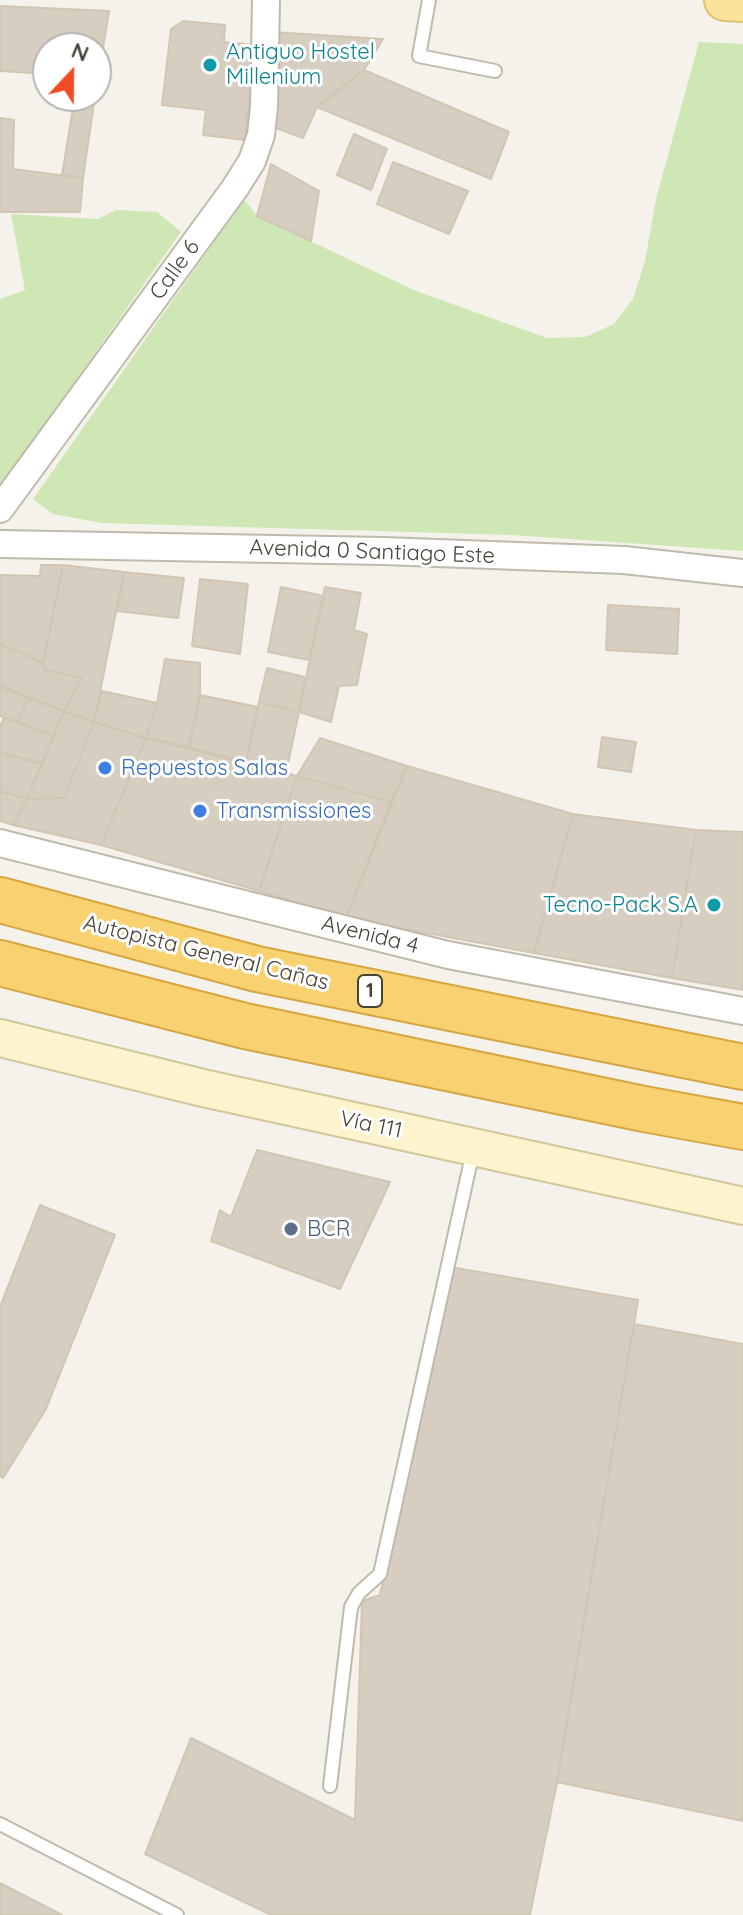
<!DOCTYPE html>
<html>
<head>
<meta charset="utf-8">
<style>
	body { margin:0 }
	#map { position:relative; width:743px; height:1915px; overflow:hidden; background:#f4f2ea; font-family:Quicksand,sans-serif }
	canvas { display:block }
	.north { position:absolute; left:32px; top:32px; width:80px; height:80px; box-sizing:border-box; background:#fff; border:2px solid #b6b4af; border-radius:50%; rotate:22deg; font-size:22px; font-weight:700; line-height:32px; text-align:center; color:#484338 }
	.north::after { content:''; display:block; margin:auto; width:28px; height:36px; background:#f24b24; clip-path:polygon(50% 0,100% 100%,50% 72%,0 100%) }
</style>
</head>
<body>
<div id="map">
<canvas width="743" height="1915"></canvas>
<div class="north">N</div>
</div>
<script>
const g = document.querySelector('canvas').getContext('2d');
g.lineJoin = 'round';
function fill(path, color) { g.fillStyle = color; g.fill(path, 'evenodd'); }
const shape = rows => new Path2D(rows.map(r => 'M' + r).join(''));
function trace(path, color, width, dash) { g.strokeStyle = color; g.lineWidth = width; g.lineCap = dash ? 'butt' : 'round'; g.setLineDash(dash || []); g.stroke(path); }
function drawText(font, color, halo, rows, align = 'center') {
  g.font = font + ' Quicksand,sans-serif'; g.lineWidth = 6; g.setLineDash([]); g.textBaseline = 'middle'; g.strokeStyle = halo; g.fillStyle = color; for (const [text, x, y, turn = 0] of rows) {
    g.save(); g.translate(x, y); g.rotate((+turn || 0) * Math.PI / 180); g.textAlign = isNaN(turn) ? turn : align; if (halo) g.strokeText(text, 0, 0); g.fillText(text, 0, 0); g.restore();
  }
}
const green = shape([
	[699,42,743,44,743,551,512,535,102,523,53,514,33,499,244,199,257,216,416,291,547,338,585,337,614,324,633,299,645,261,656,199],
	[116,210,157,212,181,232,0,487,0,299,25,290,11,214,98,219]
]);
const building = shape([
	[0,6,109,11,96,92,96,48,48,48,48,74,0,71,0,6],
	[183,21,225,25,224,42,255,45,245,140,203,135,206,110,162,105,171,29,183,21],
	[272,32,383,39,364,70,317,107,303,138,273,127,272,32],
	[364,70,509,132,491,179,317,107,364,70],
	[75,96,95,96,83,178,62,175,75,96],
	[0,118,14,120,13,169,83,178,80,212,0,212,0,118],
	[354,134,387,149,371,190,337,175,354,134],
	[393,162,468,191,449,234,377,204,393,162],
	[271,164,319,191,311,241,257,216,271,164],
	[41,565,63,565,43,663,0,644,0,575,40,576,41,565],
	[63,565,124,572,94,722,64,711,82,678,45,670,43,663,63,565],
	[124,572,184,578,178,618,117,611,124,572],
	[200,579,248,584,240,654,192,646,200,579],
	[281,587,324,596,309,660,268,652,281,587],
	[325,587,361,593,354,630,367,634,357,685,339,686,331,722,299,712,325,587],
	[608,605,679,609,677,654,606,650,608,605],
	[0,644,43,663,45,670,82,678,64,711,0,686,0,644],
	[165,659,200,663,200,695,189,747,146,738,157,703,165,659],
	[267,668,305,677,299,712,259,702,267,668],
	[0,686,28,698,18,722,0,716,0,686],
	[102,691,157,703,146,738,94,722,102,691],
	[200,695,258,707,246,763,189,747,200,695],
	[28,698,64,711,53,736,18,722,28,698],
	[259,702,299,712,286,773,246,763,259,702],
	[64,711,94,722,64,798,27,799,64,711],
	[4,717,53,736,42,764,0,752,0,727,4,717],
	[94,722,146,738,101,845,13,825,27,799,64,798,94,722],
	[602,737,636,742,631,772,598,767,602,737],
	[146,738,297,776,259,891,101,845,146,738],
	[320,738,407,766,391,802,297,776,320,738],
	[0,752,42,764,27,799,0,791,0,752],
	[407,766,573,814,534,953,346,918,407,766],
	[297,776,391,802,346,918,259,891,297,776],
	[0,791,27,799,13,825,0,821,0,791],
	[573,814,696,830,672,978,534,953,573,814],
	[696,830,743,832,743,990,672,978,696,830],
	[257,1150,390,1182,340,1289,211,1241,220,1210,231,1217,257,1150],
	[40,1205,115,1235,46,1409,3,1478,0,1476,0,1307,40,1205],
	[451,1267,638,1300,557,1782,530,1915,271,1915,145,1854,191,1738,355,1820,362,1601,380,1595,451,1267],
	[634,1324,743,1344,743,1821,557,1782,634,1324],
	[0,1883,62,1915,0,1915,0,1883]
]);
const lane = shape([
	[429,0,419,56,495,71],
	[330,1786,351,1607,359,1593,380,1574,473,1151],
	[0,1824,177,1915]
]);
const street = shape([
	[0,509,235,188,252,161,261,135,264,107,266,0],
	[0,544,384,551,624,560,743,573],
	[0,843,448,955,743,1011]
]);
const secondary = shape([
	[0,1038,203,1088,743,1206]
]);
const primary = shape([
	[725,0,743,1]
]);
const highway = shape([
	[0,900,257,969,743,1067],
	[0,963,245,1026,644,1109,743,1127]
]);
const markers = [
	[210,65,8,"#0f9aa8"],
	[105,768,8,"#3f7fe0"],
	[200,811,8,"#3f7fe0"],
	[714,905,8,"#0f9aa8"],
	[291,1229,8,"#5c6f8a"]
];
const shields = [
	[370,991,24]
];
const shieldNames = [
	["1",370,991]
];
const cultureNames = [
	["Antiguo Hostel",226,52],
	["Millenium",226,77],
	["Tecno-Pack S.A",698,905,"right"]
];
const streetNames = [
	["Calle 6",175,270,-54],
	["Avenida 0 Santiago Este",372,552,2],
	["Avenida 4",370,935,14],
	["Autopista General Cañas",206,953,14],
	["Vía 111",371,1125,12]
];
const shopNames = [
	["Repuestos Salas",121,768],
	["Transmissiones",216,811]
];
const serviceNames = [
	["BCR",307,1229]
];
fill(green, '#cee7b5');
fill(building, '#d6cec0');
trace(building, '#d0c6b3', 2);
trace(lane, '#c0baad', 16);
trace(street, '#c0baad', 30);
trace(secondary, '#d2c79b', 40);
trace(primary, '#e0c26d', 44);
trace(highway, '#d8a641', 48);
trace(lane, '#fff', 12);
trace(street, '#fff', 26);
trace(secondary, '#fdf3cc', 36);
trace(primary, '#fae49d', 40);
trace(highway, '#f8d171', 44);
for (const [x, y, r, color] of markers) { const dot = new Path2D(); dot.arc(x, y, r, 0, 2 * Math.PI); g.fillStyle = color; g.fill(dot); trace(dot, '#fff', 3); }
for (const [x, y, w] of shields) { const box = new Path2D(); box.roundRect(x - w / 2, y - 16, w, 32, 6); g.fillStyle = '#fff'; g.fill(box); trace(box, '#484338', 2); }
drawText('bold 20px', '#484338', null, shieldNames);
drawText('22px', '#0d838f', '#fff', cultureNames, 'left');
drawText('22px', '#484338', '#fff', streetNames);
drawText('22px', '#366cbe', '#fff', shopNames, 'left');
drawText('22px', '#4e5e75', '#fff', serviceNames, 'left');
</script>
</body>
</html>
